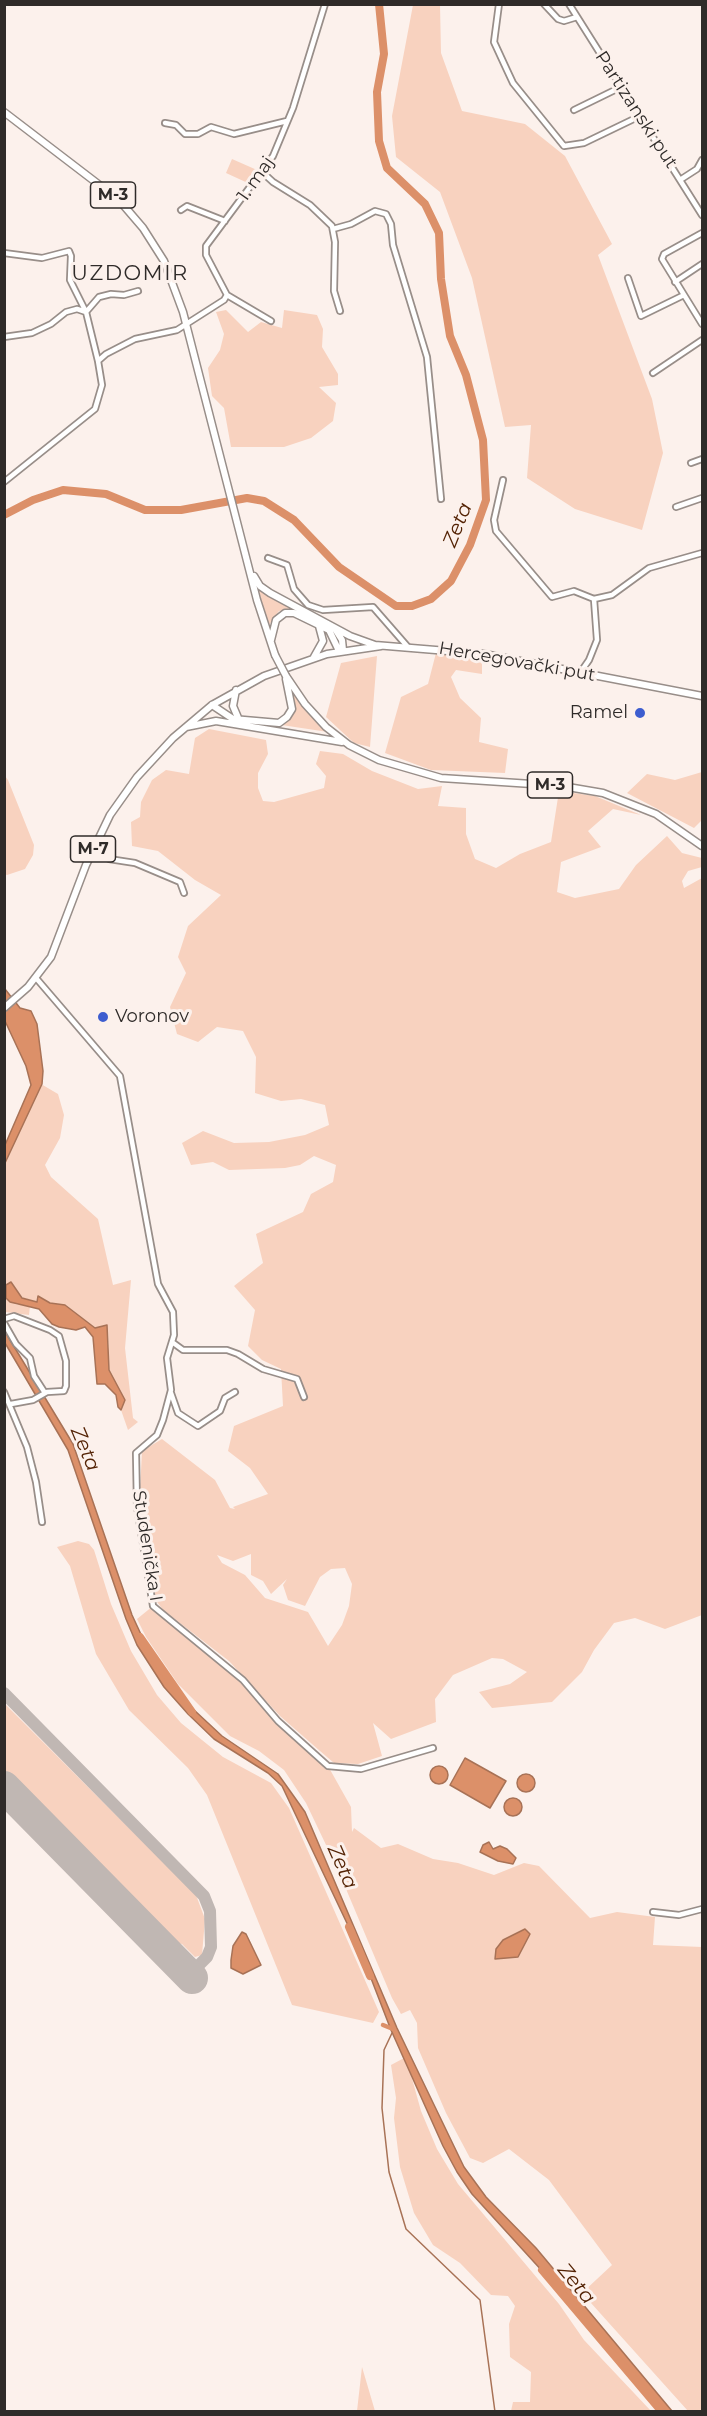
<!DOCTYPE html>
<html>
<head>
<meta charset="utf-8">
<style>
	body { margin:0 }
	#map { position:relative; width:707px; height:2416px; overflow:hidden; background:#fcf1ec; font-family:Montserrat,sans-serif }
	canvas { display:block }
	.frame { position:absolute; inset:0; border:6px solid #2f2b29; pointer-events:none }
</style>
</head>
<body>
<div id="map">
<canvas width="707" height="2416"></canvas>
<div class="frame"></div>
</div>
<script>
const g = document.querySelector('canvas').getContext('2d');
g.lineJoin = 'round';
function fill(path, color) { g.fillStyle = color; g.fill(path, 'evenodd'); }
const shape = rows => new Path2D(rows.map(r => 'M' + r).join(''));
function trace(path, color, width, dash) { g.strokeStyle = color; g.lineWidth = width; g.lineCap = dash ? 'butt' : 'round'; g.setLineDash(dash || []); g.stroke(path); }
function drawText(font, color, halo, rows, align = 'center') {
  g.font = font + ' Montserrat,sans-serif'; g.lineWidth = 6; g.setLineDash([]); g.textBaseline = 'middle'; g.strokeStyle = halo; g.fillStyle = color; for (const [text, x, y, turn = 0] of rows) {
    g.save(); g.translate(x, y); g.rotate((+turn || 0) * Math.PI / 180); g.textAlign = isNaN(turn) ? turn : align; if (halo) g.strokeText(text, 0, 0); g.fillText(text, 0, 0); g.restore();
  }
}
const green = shape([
	[413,5,440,5,441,53,462,111,525,124,565,156,612,244,598,255,652,399,663,453,642,530,575,509,527,478,531,425,505,427,472,278,440,192,396,157,392,116],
	[232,159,257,170,250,184,226,173],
	[226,310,248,332,261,322,282,328,284,310,317,315,323,329,322,347,338,374,338,385,319,387,336,403,333,421,311,438,284,447,231,447,224,408,212,396,208,368,220,350,224,334,216,312],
	[257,584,330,625,340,641,331,628,295,609,279,611,268,626],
	[436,653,482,657,482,674,456,670,451,677,460,698,481,718,479,742,508,749,505,773,431,770,385,753,401,697,428,684],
	[377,656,370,747,354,743,326,717,341,663],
	[291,688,306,710,328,732,222,716,216,713,213,706,229,716,277,722,289,716],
	[209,729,266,740,268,754,258,773,258,788,263,801,274,802,324,788,326,776,316,764,320,751,343,754,372,771,418,789,442,786,438,806,466,808,466,834,475,859,496,868,520,854,551,842,559,791,595,796,641,815,613,809,588,831,601,847,561,862,557,892,575,898,619,889,636,865,667,836,682,853,702,858,702,867,688,871,682,881,684,888,702,878,702,1615,665,1629,635,1618,614,1623,594,1650,582,1672,552,1702,492,1708,479,1692,510,1684,527,1672,503,1659,492,1658,453,1675,435,1699,436,1722,391,1739,373,1723,382,1756,358,1764,334,1763,320,1751,280,1716,229,1661,163,1610,155,1599,140,1491,142,1451,162,1439,215,1480,230,1508,235,1509,233,1507,268,1494,250,1468,228,1451,234,1426,283,1406,281,1369,262,1360,248,1346,255,1310,234,1286,263,1263,256,1234,303,1212,311,1194,333,1182,336,1165,314,1156,300,1165,285,1168,229,1170,213,1162,191,1165,182,1143,203,1131,234,1143,269,1142,305,1135,329,1125,325,1105,301,1099,281,1101,255,1093,256,1057,243,1031,217,1027,198,1042,177,1034,170,1007,186,973,178,957,188,926,221,895,195,880,158,851,132,846,131,822,140,817,141,802,152,780,166,770,189,774,195,738],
	[251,1554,251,1575,263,1581,271,1594,287,1579,283,1585,288,1600,305,1606,320,1577,331,1569,345,1568,352,1584,349,1606,342,1625,328,1646,308,1612,265,1598,245,1575,222,1563,217,1555,233,1561],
	[702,772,702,820,694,828,627,793,647,774,675,780],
	[5,776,8,780,34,845,33,855,25,869,7,875,4,874],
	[41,1084,58,1094,64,1115,60,1138,45,1165,51,1177,98,1219,113,1285,131,1280,125,1348,133,1418,138,1422,128,1430,121,1410,124,1400,109,1370,108,1333,102,1326,95,1328,66,1305,50,1303,39,1296,38,1302,23,1298,11,1282,14,1304,30,1306,29,1315,5,1312,5,1163],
	[78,1541,89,1544,94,1550,111,1604,131,1651,157,1695,181,1723,223,1757,271,1783,289,1808,379,2012,373,2023,292,2005,207,1795,188,1768,129,1710,96,1654,70,1566,57,1547],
	[153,1606,244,1680,278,1722,328,1766,351,1807,352,1832,354,1828,381,1848,398,1844,433,1859,458,1863,494,1875,524,1863,539,1866,590,1918,617,1912,655,1917,653,1945,702,1947,702,2411,688,2411,582,2293,612,2265,549,2180,509,2149,483,2163,470,2158,446,2113,418,2048,417,2023,410,2010,401,2014,392,1998,338,1870,306,1803,284,1770,259,1751,230,1736,178,1684,146,1637,137,1619],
	[5,1704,196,1895,205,1919,202,1955,195,1957,182,1944,171,1942,5,1772],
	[406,2057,421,2111,437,2149,458,2184,559,2304,584,2340,651,2411,511,2411,513,2402,530,2402,531,2372,510,2357,509,2324,515,2306,508,2296,491,2295,460,2263,433,2245,414,2213,400,2167,394,2118,396,2098,391,2065],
	[362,2367,375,2411,357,2411]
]);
const water = shape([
	[5,989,20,1008,31,1011,37,1024,43,1071,42,1084,5,1163,5,1145,31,1085,26,1066,5,1021,5,989],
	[11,1282,22,1298,37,1302,38,1296,50,1303,65,1305,95,1328,107,1325,109,1370,125,1400,121,1410,118,1407,116,1395,105,1384,97,1384,93,1337,85,1327,76,1330,59,1327,52,1324,39,1309,10,1302,6,1298,6,1285,11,1282],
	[4,1330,73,1444,132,1615,151,1656,179,1696,222,1736,278,1774,305,1812,397,2028,464,2167,486,2197,536,2248,672,2411,662,2411,585,2318,472,2194,457,2172,443,2146,391,2030,362,1955,282,1786,268,1773,214,1739,188,1714,164,1687,137,1645,126,1619,68,1450,5,1343,4,1330],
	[465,1758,506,1781,490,1808,450,1785,465,1758],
	'430 1775a9 9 0 1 1 18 0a9 9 0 1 1-18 0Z',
	'517 1783a9 9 0 1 1 18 0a9 9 0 1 1-18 0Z',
	'504 1807a9 9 0 1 1 18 0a9 9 0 1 1-18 0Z',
	[489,1842,493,1849,500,1846,507,1849,516,1858,513,1864,498,1861,480,1852,483,1845,489,1842],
	[525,1929,530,1934,518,1957,495,1959,496,1949,503,1940,525,1929],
	[242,1932,246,1934,261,1965,243,1974,231,1968,231,1960,233,1946,242,1932]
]);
const stream = shape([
	[392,2033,384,2050,382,2108,389,2172,406,2229,480,2300,495,2412]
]);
const canal = shape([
	[383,2025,393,2029]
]);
const river = shape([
	[4,515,33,500,63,490,106,494,145,510,181,510,247,498,264,501,294,520,339,567,396,606,412,606,431,599,451,581,470,545,486,500,483,440,466,375,450,336,441,279,439,233,425,204,387,168,379,141,377,92,384,54,379,4],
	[140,1637,192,1712],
	[349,1927,370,1976],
	[542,2270,662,2412]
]);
const taxiway = shape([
	[4,1693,204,1896,210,1911,211,1947,207,1957,189,1975]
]);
const runway = shape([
	[4,1787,192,1978]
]);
const minor = shape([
	[499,4,494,42,506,68,513,83,564,146,584,143,640,116],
	[544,4,558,19,564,21,577,17],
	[569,4,702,215],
	[574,110,621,87],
	[165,123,176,125,185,134,198,134,211,127,234,134,287,121],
	[261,171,273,182,310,205,332,226,335,242,334,291,340,311],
	[680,180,697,169,702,160],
	[181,210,187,206,225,221],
	[333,229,351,224,375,211,386,214,391,224,393,245,427,357,441,499],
	[702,233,664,254,662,259,702,324],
	[4,253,42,258,69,251,71,256,70,280,86,312],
	[628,278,641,316,684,295],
	[675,282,702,264],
	[227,295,271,321],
	[86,312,99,297,111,294,124,295,138,291],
	[4,337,32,333,51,324,66,312,77,309,86,312,98,361],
	[653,373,702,340],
	[691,463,702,459],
	[503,480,494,520,496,531,552,597,574,591,594,599,597,640,589,660,580,673],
	[4,482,95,409,102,385,98,361,106,354,135,339,177,330,224,300,227,295,206,255,206,246,273,156,293,108,325,4],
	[676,507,702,498],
	[268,558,287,565,294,589,308,605,323,610,373,607,407,646],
	[594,599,612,595,649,568,702,553],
	[92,851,109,859,135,863,180,882,184,893],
	[36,978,120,1076,158,1284,173,1312,174,1335,167,1358,171,1390,163,1420,157,1435,136,1453,137,1506,153,1606,243,1680,278,1721,328,1766,361,1769,433,1748],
	[4,1319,14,1316,50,1330,59,1336,66,1361,66,1386,64,1391,47,1392,33,1400,11,1404],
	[4,1323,16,1344,30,1358,34,1376,45,1393],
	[172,1342,183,1350,227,1350,238,1354,263,1369,297,1379,304,1397],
	[4,1392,27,1447,36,1482,42,1522],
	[171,1393,178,1413,198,1426,220,1411,225,1398,235,1392],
	[653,1912,679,1915,702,1909]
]);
const major = shape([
	[4,112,119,200,143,228,164,261,183,312,257,600,275,655],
	[254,576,260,586,270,593,350,636,375,645,484,654,702,696],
	[335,629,342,640,343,650],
	[271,640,276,620,285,613,294,613,329,630,339,651],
	[314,657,323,641,319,626],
	[286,676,305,704,326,727,349,745,379,760,441,778,562,786,603,793,656,814,702,846],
	[236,690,233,706,239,720],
	[212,705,233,719,279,723,287,717,292,709,286,679],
	[186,727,216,721,342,742],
	[4,1008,28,987,51,957,86,865,110,815,137,777,173,738,212,705,264,676,327,654,381,646]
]);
const majorBridge = shape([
	[275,655,286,676]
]);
const markers = [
	[640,713,6,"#3d5dcf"],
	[103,1017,6,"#3d5dcf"]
];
const shields = [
	[113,195,45],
	[550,785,45],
	[93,849,45]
];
const shieldNames = [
	["M-3",113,195],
	["M-3",550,785],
	["M-7",93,849]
];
const streetNames = [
	["Partizanski put",636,110,57],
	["1. maj",256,179,-55],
	["Hercegovački put",517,662,10],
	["Studenička I",147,1546,81]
];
const poiNames = [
	["Ramel",628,713],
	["Voronov",115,1017,"left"]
];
const waterNames = [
	["Zeta",458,525,-68],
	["Zeta",85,1449,67],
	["Zeta",342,1867,66],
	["Zeta",576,2284,50]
];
const quarterNames = [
	["UZDOMIR",130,274]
];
fill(green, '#f8d2bf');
fill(water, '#dc9069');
trace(water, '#a87256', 1.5);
trace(stream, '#a87256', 1.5);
trace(canal, '#dc9069', 4.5);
trace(river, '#dc9069', 8);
trace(taxiway, '#c0b7b3', 12);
trace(runway, '#c0b7b3', 32);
trace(minor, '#988e89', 8);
trace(major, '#988e89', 9);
trace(minor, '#fff', 4.5);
trace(major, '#fff', 6);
trace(majorBridge, '#988e89', 9, []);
trace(majorBridge, '#fff', 6);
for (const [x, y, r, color] of markers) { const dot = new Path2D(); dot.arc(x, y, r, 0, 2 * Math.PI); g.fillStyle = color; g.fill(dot); trace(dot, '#fcf1ec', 2); }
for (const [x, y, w] of shields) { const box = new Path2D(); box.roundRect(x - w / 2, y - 13, w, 26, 4.5); g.fillStyle = '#fcf1ec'; g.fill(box); trace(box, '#2f2b29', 1.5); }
drawText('bold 16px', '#2f2b29', null, shieldNames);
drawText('18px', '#2f2b29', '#fcf1ec', streetNames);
drawText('18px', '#2f2b29', '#fcf1ec', poiNames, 'right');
drawText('italic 20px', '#542305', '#fcf1ec', waterNames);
g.letterSpacing = '1.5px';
drawText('21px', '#2f2b29', '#fcf1ec', quarterNames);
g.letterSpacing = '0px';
</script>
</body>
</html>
